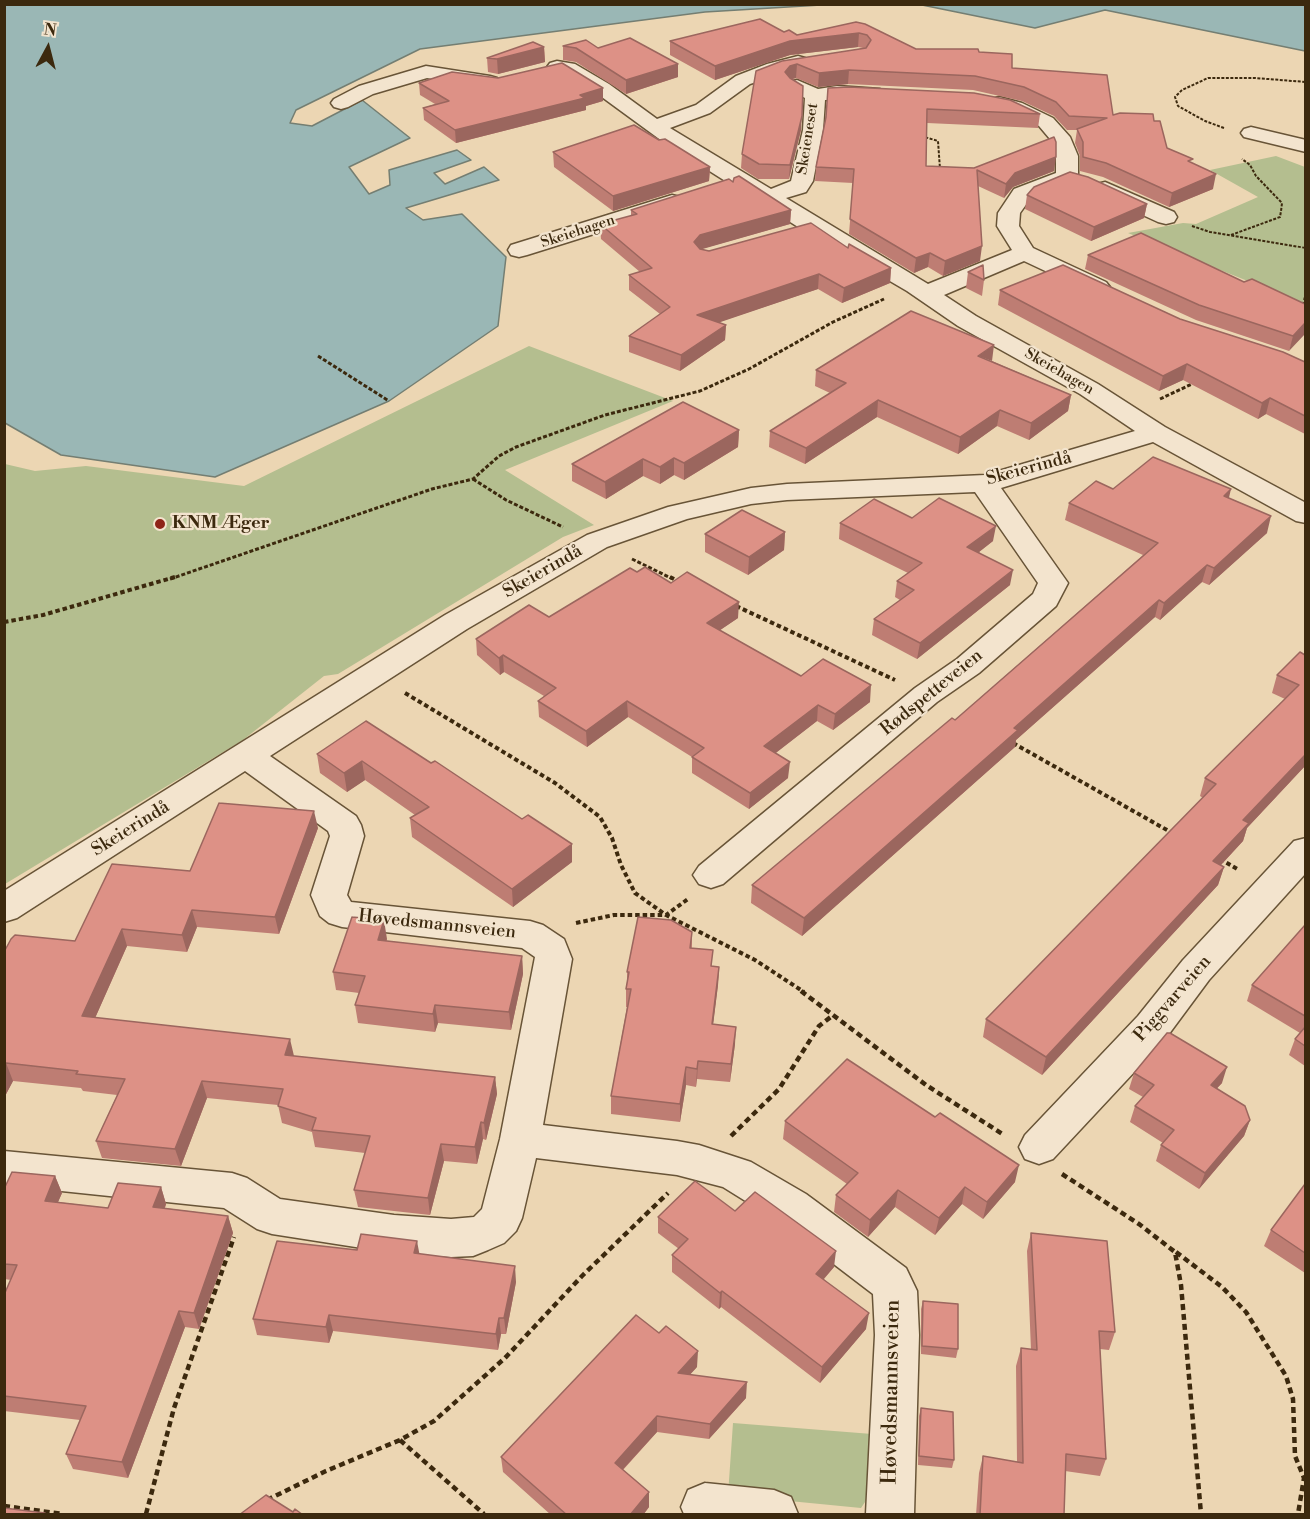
<!DOCTYPE html>
<html>
<head>
<meta charset="utf-8">
<style>
	body { margin:0 }
	#map { position:relative; width:1310px; height:1519px; overflow:hidden; background:#ecd6b3; font-family:"Libre Bodoni",serif }
	canvas { display:block }
	.frame { position:absolute; inset:0; border:6px solid #3c290e; pointer-events:none }
	.north { position:absolute; left:18px; top:18px; width:60px; height:60px; -webkit-text-stroke:4px #f3e4ce; paint-order:stroke; rotate:7deg; font-size:16px; font-weight:700; line-height:24px; text-align:center; color:#3c290e }
	.north::after { content:''; display:block; margin:auto; width:21px; height:27px; background:#3c290e; clip-path:polygon(50% 0,100% 100%,50% 72%,0 100%) }
</style>
</head>
<body>
<div id="map">
<canvas width="1310" height="1519"></canvas>
<div class="frame"></div>
<div class="north">N</div>
</div>
<script>
const g = document.querySelector('canvas').getContext('2d');
g.lineJoin = 'round';
function fill(path, color) { g.fillStyle = color; g.fill(path, 'evenodd'); }
const shape = rows => new Path2D(rows.map(r => 'M' + r).join(''));
function trace(path, color, width, dash) { g.strokeStyle = color; g.lineWidth = width; g.lineCap = dash ? 'butt' : 'round'; g.setLineDash(dash || []); g.stroke(path); }
function drawText(font, color, halo, rows, align = 'center') {
  g.font = font + ' "Libre Bodoni",serif'; g.lineWidth = 4.5; g.setLineDash([]); g.textBaseline = 'middle'; g.strokeStyle = halo; g.fillStyle = color; for (const [text, x, y, turn = 0] of rows) {
    g.save(); g.translate(x, y); g.rotate((+turn || 0) * Math.PI / 180); g.textAlign = isNaN(turn) ? turn : align; if (halo) g.strokeText(text, 0, 0); g.fillText(text, 0, 0); g.restore();
  }
}
const green = shape([
	[1276,156,1305,167,1305,304,1128,233,1183,223,1196,224,1258,197,1210,170],
	[529,346,673,401,505,470,594,525,563,537,338,674,324,676,243,740,5,884,5,464,35,471,86,466,244,486],
	[733,1423,872,1434,875,1487,861,1508,728,1495]
]);
const water = shape([
	[4,5,5,4,821,5,705,12,420,49,296,110,290,123,312,126,362,100,410,138,349,167,369,194,390,185,389,170,457,150,471,160,434,173,445,184,484,167,499,180,406,208,423,220,462,214,506,257,498,326,389,401,215,477,61,455,5,423,4,5],
	[922,5,1305,5,1305,51,1105,10,1035,28,922,5]
]);
const pathFar3 = shape([
	[1224,128,1205,121,1178,106,1175,97,1182,90,1208,78,1255,78,1306,82],
	[921,136,938,141,940,169],
	[1192,226,1210,232,1306,248],
	[1231,235,1280,217,1281,211,1282,203,1256,176,1250,165,1242,159]
]);
const pathFar2 = shape([
	[1303,306,1306,295],
	[318,356,389,401],
	[1160,399,1194,383],
	[473,479,506,500,563,527],
	[632,559,673,579],
	[170,579,432,489,473,479,499,456,516,447,605,415,700,391,749,369,833,322,884,299]
]);
const pathFar1 = shape([
	[670,577,680,582],
	[736,606,895,680],
	[4,622,43,615,175,577],
	[405,693,555,783,600,817,612,838,621,865,635,893,666,915,755,960,804,992],
	[1013,743,1174,834],
	[1220,859,1239,870],
	[576,923,614,915,666,915,688,899]
]);
const path = shape([
	[801,991,926,1085,1004,1135],
	[731,1136,779,1089,819,1026,832,1016],
	[1062,1174,1139,1224,1175,1252,1181,1285,1201,1514],
	[1176,1252,1222,1287,1246,1312,1286,1376,1293,1399,1295,1456,1304,1478,1298,1514],
	[400,1440,484,1514],
	[267,1500,326,1471,400,1440,434,1421,505,1358,582,1276,668,1193],
	[4,1506,63,1514],
	[146,1514,174,1408,234,1237]
]);
const minor = shape([
	[798,56,805,58,808,62,805,66,750,84,710,113,670,128,771,189,791,181,803,130,805,98,790,90,787,86,790,82,797,80,818,89,837,86,880,89,883,93,880,97,873,99,825,100,823,130,813,181,806,192,786,198,928,284,1012,250,997,226,998,213,1014,189,1056,173,1056,156,1050,139,1039,126,1008,111,992,107,989,103,992,99,999,97,1022,103,1053,118,1070,137,1078,156,1078,177,1075,182,1030,199,1020,213,1019,226,1033,248,1106,282,1110,287,1106,292,1098,294,1090,292,1024,261,944,295,976,316,1098,384,1165,427,1306,503,1306,523,1296,521,1153,442,1001,488,1068,583,1056,606,979,673,937,702,723,884,711,888,699,884,693,875,699,866,915,688,957,659,1033,594,1038,583,975,492,787,500,751,504,687,519,607,547,467,629,270,756,356,816,361,825,364,836,347,895,351,902,530,921,543,925,564,939,572,959,543,1125,677,1141,699,1145,751,1162,806,1194,906,1268,917,1291,919,1335,914,1514,866,1514,875,1335,873,1294,776,1220,723,1187,677,1175,536,1158,522,1218,516,1231,504,1243,488,1250,473,1256,451,1257,394,1253,272,1234,257,1229,224,1208,4,1185,4,1151,232,1173,247,1178,280,1199,394,1215,451,1219,474,1217,482,1209,500,1139,535,957,522,948,342,927,329,923,320,916,311,895,330,836,328,831,245,771,17,918,4,922,4,891,445,615,587,535,668,507,751,488,787,484,985,475,1135,431,1080,394,958,326,907,291,806,232,662,141,595,92,563,73,550,71,547,67,550,63,557,61,575,64,609,84,657,119,696,105,736,76,767,64,798,56],
	[426,66,490,76,497,78,500,82,497,86,490,88,427,78,373,94,348,107,341,109,334,107,331,103,334,99,359,86,426,66],
	[1251,127,1306,140,1306,152,1244,137,1241,133,1244,129,1251,127],
	[1105,182,1174,212,1177,217,1174,222,1166,224,1158,222,1097,194,1094,189,1097,184,1105,182],
	[672,195,680,197,683,202,680,207,527,255,519,257,511,255,508,250,511,245,672,195],
	[1306,838,1306,873,1209,980,1166,1038,1053,1159,1039,1164,1025,1159,1019,1147,1025,1135,1138,1016,1183,960,1294,841,1306,838],
	[705,1483,774,1490,791,1497,798,1514,684,1514,681,1507,688,1490,705,1483]
]);
const wall = shape([
	[856,22,916,49,979,52,1113,115,1154,121,1167,148,1192,163,1213,189,1169,207,1103,177,1080,171,1080,156,1075,143,1077,130,1067,130,1054,116,1022,101,973,90,848,84,818,87,796,78,792,79,801,130,789,179,758,179,741,168,742,154,756,71,863,48,858,47,790,55,715,80,670,55,670,41,784,32,797,35],
	[563,46,598,48,678,77,626,94,576,62,563,60],
	[544,47,545,62,498,74,488,72,487,58],
	[419,83,603,101,586,106,586,110,456,143,424,120,423,108,435,104,420,95],
	[828,88,1040,114,1038,128,927,123,926,166,1054,171,1013,187,1004,198,978,186,980,261,943,276,928,267,914,273,849,234,853,183,815,181,816,167,826,117],
	[659,140,710,167,709,181,613,211,554,167,553,152],
	[1027,195,1147,204,1144,218,1091,241,1025,209],
	[631,210,791,210,790,224,701,249,709,251,848,248,891,268,890,283,842,303,818,289,719,322,726,325,725,340,680,371,629,352,629,336,660,314,629,290,629,275,640,272,601,239,600,224,631,216],
	[1088,255,1244,282,1305,304,1289,351,1196,320,1085,269],
	[968,272,984,280,982,296,966,288],
	[1000,290,1180,319,1305,362,1305,434,1266,414,1258,419,1183,380,1159,391,998,305],
	[992,361,1071,395,1068,411,1029,440,997,426,958,454,877,417,805,464,769,447,770,431,830,393,815,386,816,370],
	[739,430,738,447,684,480,674,475,660,484,643,476,606,499,572,481,572,464],
	[1113,489,1229,498,1267,533,1209,585,1202,582,1160,620,1155,617,1016,740,1015,747,802,936,751,903,752,885,955,720,1143,555,1065,520,1069,503],
	[912,518,993,541,979,552,1010,585,917,659,872,635,874,619,900,600,895,597,897,581,908,573,839,539,840,523],
	[785,532,784,550,748,575,705,552,705,534],
	[637,572,671,583,738,618,720,630,801,676,870,702,833,730,817,721,775,753,788,778,749,809,692,773,692,757,628,717,587,747,539,717,538,701,544,696,504,672,500,675,477,655,476,639,549,617],
	[1300,652,1305,766,1247,828,1243,841,1221,865,1224,867,1218,885,1042,1075,983,1037,986,1019,1203,798,1200,796,1205,778,1285,699,1272,693,1277,675],
	[317,754,431,763,522,819,572,844,572,862,513,907,412,837,410,818,415,815,365,780,347,792,320,773],
	[318,828,279,934,197,927,187,952,127,946,95,1018,294,1056,495,1077,497,1094,486,1140,483,1139,477,1164,444,1161,430,1215,358,1207,354,1190,365,1153,315,1147,312,1132,282,1123,278,1105,207,1098,181,1166,102,1158,96,1141,117,1095,83,1091,81,1088,13,1081,4,1098,4,952,75,941,190,871],
	[1305,925,1305,1066,1289,1055,1295,1039,1300,1033,1247,1001,1252,985],
	[692,932,692,948,712,966,719,967,718,985,713,1024,735,1044,730,1082,697,1079,696,1087,686,1085,680,1122,611,1114,611,1096,627,1007,626,1007,626,989,627,982,627,972],
	[387,939,386,941,522,956,523,974,511,1030,438,1023,435,1032,358,1023,355,1005,359,993,336,990,333,972],
	[1134,1073,1222,1083,1216,1089,1250,1120,1244,1136,1199,1189,1156,1161,1161,1145,1163,1143,1130,1122,1135,1106,1143,1097,1129,1089],
	[785,1121,1015,1182,983,1219,962,1204,935,1235,895,1207,868,1237,834,1212,836,1195,847,1184,783,1139],
	[55,1176,62,1193,58,1202,108,1208,161,1187,166,1204,165,1208,228,1216,233,1233,199,1329,185,1327,128,1478,73,1469,66,1454,80,1420,4,1411,4,1295,11,1280,4,1279,4,1189],
	[1305,1184,1305,1273,1264,1246,1271,1230],
	[735,1211,834,1267,824,1279,866,1329,820,1383,721,1307,719,1309,672,1272,672,1255,679,1249,658,1233,658,1217],
	[1031,1233,1115,1332,1109,1350,1100,1349,1106,1459,1100,1476,1065,1471,1064,1515,976,1515,979,1473,983,1456,1017,1462,1016,1366,1021,1348,1031,1350,1027,1251],
	[357,1250,419,1254,516,1282,506,1334,501,1334,498,1350,333,1331,329,1343,257,1335,253,1319],
	[923,1301,958,1349,956,1358,921,1354,921,1309],
	[697,1367,690,1374,746,1398,709,1439,657,1432,623,1470,649,1492,649,1507,643,1515,551,1515,503,1472,501,1457],
	[921,1408,954,1460,952,1468,918,1465,919,1416]
]);
const shadedWall = shape([
	[859,33,858,47,790,55,715,80,715,66,790,41],
	[544,47,545,62,498,74,497,59],
	[678,64,678,77,626,94,626,80],
	[797,64,796,78,789,80,785,72,790,66],
	[849,70,848,84,818,87,819,73],
	[803,86,801,130,789,179,790,165],
	[603,88,603,101,586,106,586,110,456,143,455,130],
	[1056,157,1054,171,1013,187,1004,198,1006,184,1015,173],
	[710,167,709,181,613,211,613,196],
	[1216,174,1213,189,1169,207,1172,193],
	[1147,204,1144,218,1091,241,1094,227],
	[791,210,790,224,699,250,694,242,700,235],
	[982,246,980,261,943,276,945,261],
	[930,253,928,267,914,273,916,258],
	[891,268,890,283,842,303,844,288],
	[819,274,818,289,697,330,697,315],
	[1305,323,1305,334,1289,351,1293,336],
	[726,325,725,340,680,371,681,355],
	[994,345,992,361,978,356],
	[1187,364,1183,380,1159,391,1163,376],
	[1071,395,1068,411,1029,440,1031,423],
	[1270,398,1266,414,1258,419,1262,403],
	[878,400,877,417,805,464,806,448],
	[1000,410,997,426,958,454,960,437],
	[739,430,738,447,684,480,684,463],
	[674,458,674,475,660,484,660,467],
	[643,459,643,476,606,499,605,482],
	[1231,489,1227,506,1224,496],
	[1271,516,1267,533,1209,585,1214,568],
	[996,526,993,541,965,563,967,547],
	[785,532,784,550,748,575,749,557],
	[1207,565,1202,582,1160,620,1164,603],
	[1013,570,1010,585,917,659,920,643],
	[1159,600,1155,617,1016,740,1015,747,802,936,804,918,1014,728],
	[739,602,738,618,707,639,707,623],
	[503,655,504,672,500,675,499,658],
	[871,685,870,702,833,730,835,714],
	[627,701,628,717,587,747,586,731],
	[818,705,817,721,763,763,764,746],
	[1305,755,1305,766,1247,828,1243,841,1208,879,1213,861,1243,820],
	[362,761,365,780,347,792,344,773],
	[790,762,788,778,749,809,750,793],
	[314,811,318,828,279,934,275,917],
	[572,844,572,862,513,907,512,889],
	[1224,867,1218,885,1042,1075,1046,1057],
	[192,910,197,927,187,952,182,935],
	[384,920,387,939,381,958,378,940],
	[122,929,127,946,88,1034,82,1016],
	[522,956,523,974,511,1030,509,1012],
	[719,967,718,985,711,1042,712,1024],
	[435,1005,438,1023,435,1032,433,1014],
	[736,1027,735,1044,730,1082,731,1064],
	[290,1039,294,1056,285,1055],
	[698,1061,697,1079,696,1087,697,1069],
	[6,1063,13,1081,4,1098,4,1067],
	[686,1067,686,1085,680,1122,680,1104],
	[1227,1067,1222,1083,1205,1101,1211,1085],
	[495,1077,497,1094,486,1140,484,1123],
	[202,1081,207,1098,181,1166,175,1149],
	[1250,1120,1244,1136,1199,1189,1205,1173],
	[481,1122,483,1139,477,1164,475,1147],
	[441,1144,444,1161,430,1215,428,1198],
	[1019,1165,1015,1182,983,1219,987,1202],
	[55,1176,62,1193,51,1218,45,1201],
	[161,1187,166,1204,159,1224,153,1207],
	[965,1187,962,1204,935,1235,939,1218],
	[898,1190,895,1207,868,1237,870,1220],
	[228,1216,233,1233,199,1329,194,1313],
	[417,1241,420,1257,414,1253],
	[836,1251,834,1267,814,1290,816,1274],
	[515,1266,516,1282,506,1334,504,1318],
	[722,1291,721,1307,719,1309,720,1293],
	[179,1311,185,1327,128,1478,122,1462],
	[869,1313,866,1329,820,1383,822,1367],
	[329,1315,333,1331,329,1343,326,1327],
	[499,1318,501,1334,498,1350,496,1334],
	[698,1351,697,1367,678,1388,678,1373],
	[747,1382,746,1398,709,1439,710,1424],
	[657,1416,657,1432,615,1478,615,1463],
	[649,1492,649,1507,643,1515,630,1515]
]);
const building = shape([
	[760,19,784,32,789,30,797,35,856,22,865,24,916,49,978,49,979,52,1012,54,1012,68,1107,75,1113,115,1120,113,1153,114,1154,121,1160,121,1167,148,1193,159,1188,161,1216,174,1172,193,1106,163,1083,157,1083,142,1077,129,1107,118,1069,116,1056,102,1024,87,975,76,849,70,819,73,797,64,790,66,785,72,790,78,803,86,802,116,790,165,759,164,742,154,756,71,782,61,866,48,871,40,867,35,859,33,790,41,715,66,670,41,760,19],
	[630,38,678,64,626,80,576,48,563,46,586,40,598,48,630,38],
	[533,42,544,47,497,59,487,58,533,42],
	[562,63,603,88,580,95,585,98,455,130,423,108,449,101,419,83,452,72,498,78,562,63],
	[849,87,974,93,1010,100,1040,114,927,109,926,166,974,168,1054,137,1056,142,1056,157,1015,173,1006,184,977,170,982,246,945,261,930,253,916,258,850,219,854,169,816,167,826,117,828,88,849,87],
	[634,125,659,140,665,139,710,167,613,196,553,152,634,125],
	[1070,172,1088,177,1147,204,1094,227,1027,195,1034,187,1070,172],
	[739,176,791,210,700,235,694,242,700,249,709,251,811,223,848,248,849,244,891,268,844,288,819,274,697,315,726,325,681,355,629,336,670,307,629,275,652,268,600,224,637,214,631,210,729,179,733,182,734,178,739,176],
	[1141,233,1244,282,1252,279,1305,304,1305,323,1293,336,1199,305,1088,255,1141,233],
	[983,265,984,280,968,272,983,265],
	[1063,265,1180,319,1283,352,1305,362,1305,416,1270,398,1262,403,1187,364,1163,376,1000,290,1063,265],
	[911,311,994,345,978,356,1071,395,1031,423,1000,410,960,437,878,400,806,448,770,431,846,383,816,370,911,311],
	[683,402,739,430,684,463,674,458,660,467,643,459,605,482,572,464,683,402],
	[1153,457,1231,489,1224,496,1271,516,1214,568,1207,565,1164,603,1159,600,1014,728,1018,730,804,918,752,885,952,718,955,720,1158,543,1069,503,1096,481,1113,489,1153,457],
	[939,498,996,526,967,547,1013,570,920,643,874,619,914,590,897,581,922,563,840,523,874,499,912,518,939,498],
	[742,510,785,532,749,557,705,534,742,510],
	[645,567,671,583,687,572,739,602,707,623,801,676,823,659,871,685,835,714,818,705,764,746,790,762,750,793,692,757,704,748,627,701,586,731,538,701,556,688,503,655,499,658,476,639,529,605,549,617,630,568,637,572,645,567],
	[1300,652,1305,655,1305,755,1243,820,1249,823,1213,861,1224,867,1046,1057,986,1019,1216,784,1205,778,1299,685,1277,675,1300,652],
	[366,721,431,763,435,761,522,819,528,815,572,844,512,889,410,818,429,807,362,761,344,773,317,754,366,721],
	[219,803,314,811,275,917,192,910,182,935,122,929,82,1016,290,1039,285,1055,495,1077,484,1123,481,1122,475,1147,441,1144,428,1198,354,1190,370,1136,312,1130,316,1118,278,1106,283,1089,202,1081,175,1149,96,1141,125,1079,76,1074,78,1071,6,1063,4,1067,4,952,11,939,15,935,75,941,112,864,190,871,219,803],
	[352,917,384,920,378,940,522,956,509,1012,435,1005,433,1014,355,1005,365,976,333,972,352,917],
	[638,917,671,920,692,932,690,948,713,950,711,966,719,967,712,1024,736,1027,731,1064,698,1061,697,1069,686,1067,680,1104,611,1096,631,989,626,989,629,972,627,972,638,917],
	[1305,925,1305,1016,1252,985,1305,925],
	[1305,1027,1305,1046,1295,1039,1305,1027],
	[1167,1033,1170,1033,1227,1067,1211,1085,1245,1106,1250,1120,1205,1173,1161,1145,1174,1130,1135,1106,1154,1085,1134,1073,1167,1033],
	[847,1059,935,1117,940,1113,1019,1165,987,1202,965,1187,939,1218,898,1190,870,1220,836,1195,858,1173,785,1121,847,1059],
	[12,1172,55,1176,45,1201,108,1208,118,1183,161,1187,153,1207,228,1216,194,1313,179,1311,122,1462,66,1454,86,1406,4,1396,4,1295,17,1265,4,1264,4,1189,12,1172],
	[695,1181,735,1211,755,1192,836,1251,816,1274,869,1313,822,1367,722,1291,720,1293,672,1255,688,1239,658,1217,695,1181],
	[1305,1184,1305,1253,1271,1230,1305,1184],
	[1031,1233,1107,1241,1115,1332,1099,1331,1106,1459,1066,1454,1064,1515,980,1515,983,1456,1023,1463,1021,1348,1037,1350,1031,1233],
	[361,1234,417,1241,414,1253,515,1266,504,1318,499,1318,496,1334,329,1315,326,1327,253,1319,277,1241,357,1250,361,1234],
	[923,1301,958,1304,958,1349,922,1346,923,1301],
	[636,1315,659,1333,666,1326,698,1351,678,1373,747,1382,710,1424,657,1416,615,1463,649,1492,630,1515,567,1515,501,1457,636,1315],
	[921,1408,953,1412,954,1460,919,1456,921,1408],
	[266,1495,293,1512,295,1509,303,1515,239,1515,266,1495],
	[4,1508,45,1513,45,1515,4,1515,4,1508]
]);
const markers = [
	[160,524,6,"#8f2418"]
];
const farStreetnames = [
	["Skeieneset",808,139,-81],
	["Skeiehagen",578,232,-18],
	["Skeiehagen",1059,372,30]
];
const streetNames = [
	["Skeierindå",1029,469,-15],
	["Skeierindå",543,572,-30],
	["Rødspetteveien",932,693,-39],
	["Skeierindå",131,829,-32],
	["Høvedsmannsveien",437,925,6],
	["Piggvarveien",1173,999,-49]
];
const poiNames = [
	["KNM Æger",172,524]
];
const nearStreetnames = [
	["Høvedsmannsveien",892,1392,-89]
];
fill(green, '#b4be8f');
fill(water, '#9ab7b5');
trace(water, '#747e72', 1.5);
trace(minor, '#685437', 3);
trace(pathFar3, '#3c290e', 2, [3, 1.5]);
trace(pathFar2, '#3c290e', 3, [4, 2]);
trace(pathFar1, '#3c290e', 4, [4.5, 3]);
trace(path, '#3c290e', 4.5, [6, 4]);
fill(minor, '#f3e4ce');
fill(wall, '#be7d73');
fill(shadedWall, '#9b665e');
fill(building, '#dd9186');
trace(building, '#9b665e', 1.5);
for (const [x, y, r, color] of markers) { const dot = new Path2D(); dot.arc(x, y, r, 0, 2 * Math.PI); g.fillStyle = color; g.fill(dot); trace(dot, '#f3e4ce', 2); }
drawText('15px', '#3c290e', '#f3e4ce', farStreetnames);
drawText('18px', '#3c290e', '#f3e4ce', streetNames);
drawText('bold 18px', '#3c290e', '#f3e4ce', poiNames, 'left');
drawText('21px', '#3c290e', '#f3e4ce', nearStreetnames);
</script>
</body>
</html>
